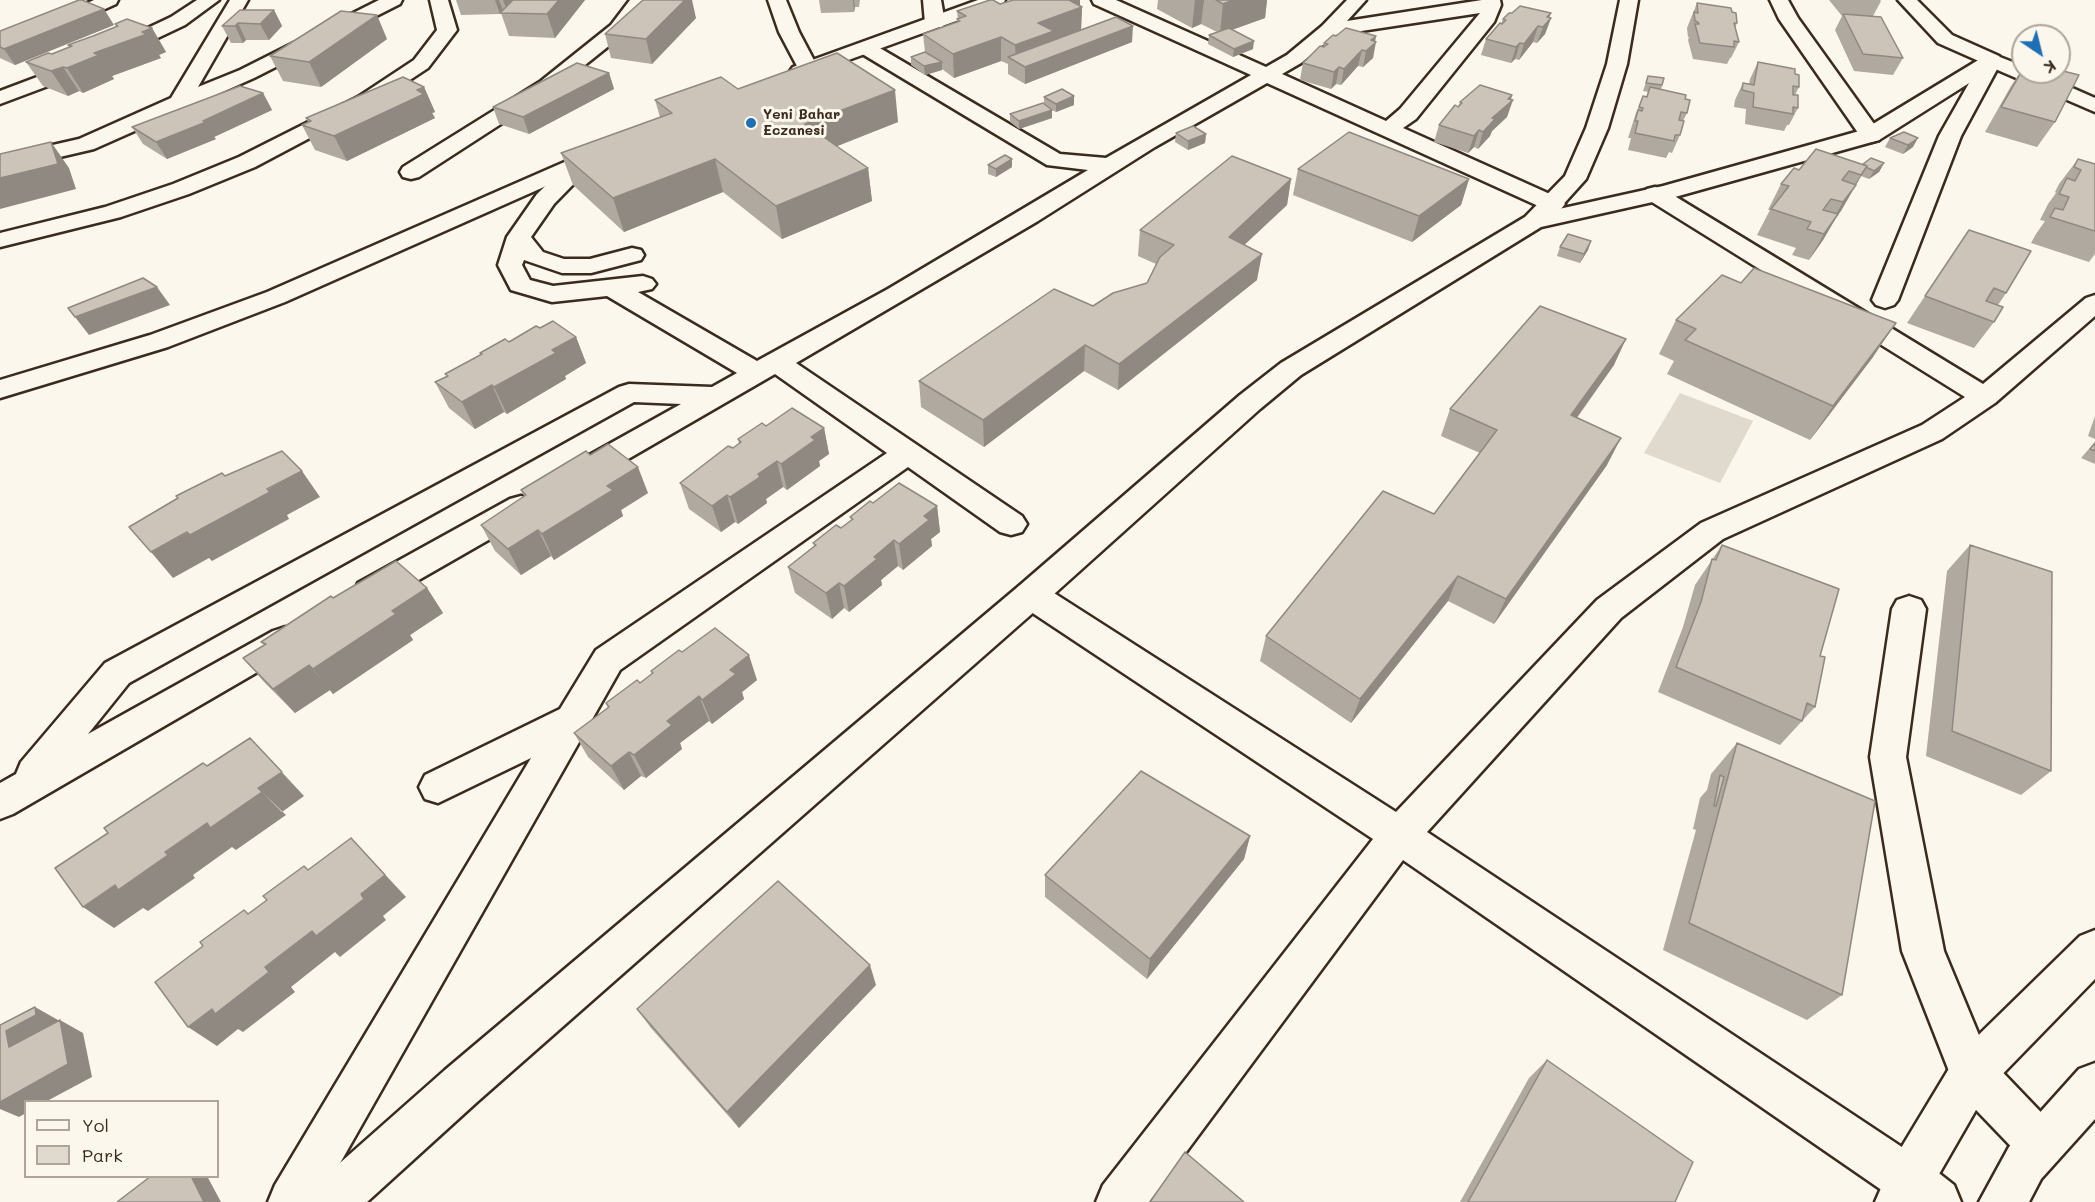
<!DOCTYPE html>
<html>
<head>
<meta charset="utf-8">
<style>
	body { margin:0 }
	#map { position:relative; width:2095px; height:1202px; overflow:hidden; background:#fbf7ec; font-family:Mali,sans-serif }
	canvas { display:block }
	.legend { position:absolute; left:24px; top:1100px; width:195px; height:78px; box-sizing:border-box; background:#fbf7ec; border:2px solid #aea59a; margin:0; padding:8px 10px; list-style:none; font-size:18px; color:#3b2a1e }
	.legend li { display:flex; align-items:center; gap:12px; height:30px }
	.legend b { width:30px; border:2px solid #aea59a }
	.north { position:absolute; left:2011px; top:24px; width:60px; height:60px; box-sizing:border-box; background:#fbf7ec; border:2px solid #aea59a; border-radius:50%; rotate:145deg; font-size:16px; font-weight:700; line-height:24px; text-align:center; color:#3b2a1e }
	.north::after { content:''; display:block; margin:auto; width:21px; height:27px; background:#1f6fb2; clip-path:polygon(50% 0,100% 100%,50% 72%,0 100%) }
</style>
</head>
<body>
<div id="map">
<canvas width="2095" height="1202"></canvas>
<ul class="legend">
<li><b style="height:8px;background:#fbf7ec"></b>Yol</li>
<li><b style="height:16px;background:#dfd9ce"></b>Park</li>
</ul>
<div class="north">K</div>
</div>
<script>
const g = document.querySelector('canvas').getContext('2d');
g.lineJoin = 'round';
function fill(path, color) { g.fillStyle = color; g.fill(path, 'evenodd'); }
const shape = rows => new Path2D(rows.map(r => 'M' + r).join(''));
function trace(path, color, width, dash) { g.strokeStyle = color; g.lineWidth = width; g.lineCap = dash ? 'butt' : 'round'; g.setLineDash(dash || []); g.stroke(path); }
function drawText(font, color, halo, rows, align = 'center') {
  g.font = font + ' Mali,sans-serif'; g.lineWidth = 6; g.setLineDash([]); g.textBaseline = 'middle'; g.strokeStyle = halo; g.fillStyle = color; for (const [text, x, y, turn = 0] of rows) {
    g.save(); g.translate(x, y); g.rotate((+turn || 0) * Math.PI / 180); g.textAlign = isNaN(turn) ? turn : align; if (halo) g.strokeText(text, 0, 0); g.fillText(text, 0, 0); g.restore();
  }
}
const green = shape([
	[1680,393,1753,421,1720,483,1644,453]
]);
const minor = shape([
	[94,0,118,0,116,4,61,29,0,50,0,37,47,21,94,0],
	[197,0,219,0,185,25,88,71,0,104,0,91,74,63,171,17,197,0],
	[230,0,248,0,198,87,240,70,379,0,402,0,400,4,254,78,94,149,0,171,0,157,79,139,171,98,230,0],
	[430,0,448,0,457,30,428,68,372,105,255,167,189,194,121,217,0,247,0,233,105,207,173,184,239,157,358,97,414,60,437,30,430,0],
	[630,0,648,0,625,33,555,89,419,177,411,179,403,177,400,172,403,167,541,81,611,25,630,0],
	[768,0,786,0,799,32,818,68,815,72,801,72,798,68,779,32,768,0],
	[923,0,941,0,945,23,942,27,928,27,925,23,923,0],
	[1092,0,1116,0,1266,67,1287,55,1322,26,1347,0,1366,0,1347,21,1482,0,1500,0,1501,5,1494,22,1416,119,1403,128,1561,199,1565,204,1561,209,1553,211,1545,209,1267,83,1155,147,1038,221,796,363,1022,516,1027,524,1022,532,1011,535,1000,532,908,467,620,670,318,1202,268,1202,275,1185,531,758,438,803,425,799,419,787,425,775,560,709,596,650,887,453,775,374,590,481,579,484,568,481,564,474,568,467,681,404,634,402,129,683,88,734,273,631,285,627,297,631,302,640,297,649,13,814,0,819,0,783,16,774,21,762,105,663,619,387,629,384,712,387,737,373,607,296,552,302,511,290,498,265,507,237,537,194,579,154,587,152,595,154,598,159,554,204,531,237,543,252,564,259,590,259,632,248,641,250,644,255,641,260,591,273,562,273,524,260,522,265,530,280,553,286,643,276,652,279,656,284,652,289,638,292,757,361,888,289,1088,170,1047,165,859,52,856,48,859,44,873,44,1060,154,1106,158,1251,75,1094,4,1092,0],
	[1480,13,1400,109,1386,121,1282,74,1301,63,1335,35,1480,13],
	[1770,0,1788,0,1798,18,1882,135,1879,140,1871,142,1863,140,1779,19,1770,0],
	[1898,0,1917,0,1952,35,1999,56,2002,60,1961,136,1898,300,1894,305,1885,308,1876,305,1872,300,1939,136,1981,62,1938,43,1898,0],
	[1655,187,1663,189,1983,384,2086,298,2095,295,2095,316,1995,403,1942,439,1723,539,1621,618,1427,832,1926,1163,1954,1185,1961,1202,1899,1202,1403,860,1149,1202,1096,1202,1103,1185,1373,839,1019,604,1015,595,1019,586,1031,582,1043,586,1396,812,1597,600,1701,523,1922,425,1965,397,1647,199,1643,194,1647,189,1655,187],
	[521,496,532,499,536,507,532,515,382,601,370,604,358,601,354,592,358,583,510,499,521,496],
	[1909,596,1921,600,1926,609,1906,757,1944,951,1988,1057,2057,1129,2064,1145,2057,1161,2041,1168,2025,1161,1956,1089,1902,951,1870,757,1892,609,1897,600,1909,596]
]);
const tertiary = shape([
	[978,0,1005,0,1003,4,807,75,800,77,793,75,790,71,793,67,978,0],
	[1620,0,1638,0,1627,64,1608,128,1586,179,1559,209,1663,186,1863,130,1985,56,1992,54,2023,66,2023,72,2036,72,2095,98,2095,112,1993,68,1879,140,1675,197,1541,227,1301,375,1260,409,1043,604,477,1102,367,1202,308,1202,315,1185,445,1070,1019,586,1240,395,1281,363,1525,217,1565,176,1586,128,1607,64,1620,0],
	[608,143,616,145,619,150,616,155,285,302,168,347,0,398,0,380,150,335,267,292,608,143],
	[2095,930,2095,979,1988,1089,1923,1202,1875,1202,1892,1163,1956,1057,2080,936,2095,930],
	[2095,1063,2095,1119,2041,1179,2029,1202,1979,1202,2009,1147,2079,1069,2095,1063]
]);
const wall = shape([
	[456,0,585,0,555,38,509,36,501,13,500,14,461,15],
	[819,0,860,0,859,7,855,7,854,12,821,13],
	[1080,0,1080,7,1082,7,1081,30,1132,42,1025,84,1008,74,1008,64,1001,61,954,78,942,69,942,70,925,75,911,65,911,57,925,52,923,34,957,22,957,19,958,19,957,11,1000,4],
	[1158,0,1267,0,1265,18,1232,30,1253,49,1233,57,1208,44,1209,35,1217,32,1201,24,1192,28,1157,9],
	[1829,0,1880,0,1881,1,1873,16,1903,58,1893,75,1854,71,1835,30,1842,16],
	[1697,3,1732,12,1737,23,1735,28,1739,42,1731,58,1730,58,1727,64,1693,59,1688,40,1689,37,1688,37,1687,28],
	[274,10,282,26,269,40,246,40,243,43,231,43,222,26],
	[696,18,652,64,611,58,605,34],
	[1549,18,1551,18,1545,34,1537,43,1533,42,1519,60,1515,59,1511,63,1481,55,1486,39,1501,24,1503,19],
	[115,24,152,28,166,52,159,55,161,58,112,76,114,79,83,93,79,91,68,96,43,86,26,62,52,54,69,47,68,45,93,36,116,27],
	[114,25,15,65,0,58,0,31],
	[387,39,321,87,283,81,270,56],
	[1375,41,1373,58,1363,67,1358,66,1341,85,1336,84,1331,89,1300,80,1303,63,1323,47,1324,43],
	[1758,62,1795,74,1799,87,1795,95,1798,108,1789,125,1787,125,1784,131,1745,124,1746,109,1734,107,1735,100,1743,83,1749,84,1750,79],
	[2023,68,2055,122,2037,147,1985,132,2011,86],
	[609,73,614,89,529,134,499,124,493,107],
	[1648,76,1662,85,1661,90,1685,99,1687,113,1683,121,1680,135,1672,153,1669,152,1666,158,1628,150,1631,138,1628,138,1636,113,1643,96,1646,97,1648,92,1643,91],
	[424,87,435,112,432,113,435,118,347,161,315,150,302,125,308,122,306,118],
	[738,89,898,122,836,146,868,168,872,201,782,239,723,192,624,232,573,185,561,153,660,117,655,100],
	[263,93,272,110,214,137,216,139,167,159,143,144,132,127],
	[1512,95,1507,117,1492,131,1490,136,1478,149,1474,147,1468,153,1434,142,1439,125,1458,107,1460,102],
	[1044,97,1074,105,1056,112,1052,110,1052,118,1019,129,1010,122,1010,114,1044,104],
	[1176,133,1206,134,1205,143,1188,150,1175,142],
	[1890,138,1913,147,1903,154,1885,147],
	[1012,159,1012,167,996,177,988,174,988,165],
	[2078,159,2095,164,2095,254,2089,262,2031,243,2036,234,2045,221,2040,220,2048,204,2056,193,2055,192,2059,184],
	[1884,163,1879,172,1869,179,1861,176,1823,240,1809,260,1792,255,1796,248,1757,235,1770,210,1768,210,1781,184,1799,170],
	[1298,169,1469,179,1461,205,1412,242,1293,195],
	[1291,179,1287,205,1244,245,1257,280,1118,390,1084,371,984,447,921,407,919,381,1147,283,1156,264,1138,256,1140,230],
	[1969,230,2006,293,1998,305,1994,322,1974,348,1907,323],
	[1591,241,1588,250,1580,263,1557,256,1560,247],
	[1676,320,1873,357,1810,440,1667,374,1674,361,1659,354],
	[540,328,576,337,586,363,565,376,566,379,507,414,504,412,475,429,449,408,435,382,447,376,445,374,481,355,480,353,509,342],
	[1614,365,1577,418,1607,465,1494,624,1448,601,1351,723,1260,661,1266,636,1434,514,1480,453,1441,436,1450,409],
	[2095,416,2095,439,2088,436],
	[766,426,824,428,829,454,819,461,820,466,787,490,783,487,766,499,767,503,738,524,735,522,721,532,689,509,680,483,739,444,738,439],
	[2095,442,2095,464,2081,458],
	[590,455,648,493,621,510,623,516,554,560,551,556,521,575,495,551,481,525,524,496,521,490],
	[937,506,940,532,931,539,932,546,903,570,898,566,881,580,882,585,849,612,844,608,832,619,795,593,788,567,814,546,813,543,841,528,851,520,850,517],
	[1722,545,1820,656,1815,707,1780,745,1658,692,1683,627,1695,585],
	[1970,545,2051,771,2021,795,1926,756,1947,571],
	[427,588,443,613,410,635,413,640,333,694,330,690,295,713,265,683,243,658,264,645,261,642,333,598],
	[682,652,757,680,742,692,744,699,712,724,709,721,680,743,682,749,646,778,641,776,624,790,588,757,574,733,608,708,606,703,640,683,652,674,651,671],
	[1737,743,1847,963,1846,975,1845,976,1842,995,1807,1020,1663,950,1696,830,1693,829,1700,798,1707,790,1711,774],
	[1250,836,1244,859,1147,979,1045,897,1045,875],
	[876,985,739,1128,651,1028,637,1009],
	[1547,1060,1675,1202,1460,1202,1529,1078]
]);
const shadedWall = shape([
	[495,0,499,0,503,10,500,14],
	[503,0,513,0,507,10],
	[559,0,585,0,555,38,547,14],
	[685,0,692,0,696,18,652,64,646,39],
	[853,0,854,0,855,7,854,12],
	[1068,0,1080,0,1080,8,1082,7,1081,31,1016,62,1015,45,1038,23],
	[1195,0,1204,0,1201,24,1192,28],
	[1233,0,1267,0,1265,18,1220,34,1223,4],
	[104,9,114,25,15,65,4,49],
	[274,10,282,26,269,40,260,24],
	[1551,13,1548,21,1551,18,1545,34,1537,43,1547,17],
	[377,15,387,39,321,87,309,62],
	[238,23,246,40,243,43,235,26],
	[1133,26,1132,42,1025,84,1025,67],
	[1538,26,1533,42,1519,60,1524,44],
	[152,28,166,52,159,55,161,58,112,76,114,79,83,93,67,68,94,53],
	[1376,36,1375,43,1376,42,1373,58,1363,67,1366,51,1371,40],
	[1001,37,1001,61,954,78,953,54],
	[1254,41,1253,49,1233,57,1234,49],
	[1520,43,1515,59,1511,63,1516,47],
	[1362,50,1358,66,1341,85,1344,69],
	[942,62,942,70,925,75,924,66],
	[63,67,79,91,68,96,51,71],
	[1339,67,1336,84,1331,89,1334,72],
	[609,73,614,89,529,134,523,117],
	[424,87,435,112,432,113,435,118,347,161,334,136],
	[895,90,898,122,810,157,805,124],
	[263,93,272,110,214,137,216,139,167,159,156,142],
	[1512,95,1510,103,1513,100,1507,117,1492,131,1490,136,1478,149,1483,132,1492,118],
	[1074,96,1074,105,1056,112,1056,104],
	[1052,110,1052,118,1019,129,1019,121],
	[1479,130,1474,147,1468,153,1474,136],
	[1206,134,1205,143,1188,150,1188,141],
	[1918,138,1913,147,1903,154,1908,145],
	[51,142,69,168,76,189,0,209,0,178],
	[715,159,723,192,624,232,613,198],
	[1012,159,1012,167,996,177,996,169],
	[1884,163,1879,172,1869,179,1874,171],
	[1867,166,1841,211,1828,228,1843,202],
	[868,168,872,201,782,239,776,206],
	[1291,179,1287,205,1225,263,1229,237],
	[1469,179,1461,205,1412,242,1419,216],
	[1838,214,1823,240,1809,260,1824,234],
	[1591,241,1588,250,1580,263,1584,254],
	[1262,254,1257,280,1118,390,1119,364],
	[157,287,170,305,89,335,75,317],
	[1896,323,1873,357,1810,440,1833,406],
	[576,337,586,363,565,376,566,379,507,414,494,387,552,350],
	[1626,339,1614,365,1559,442,1571,415],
	[1085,345,1084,371,984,447,983,420],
	[492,385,504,412,475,429,462,402],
	[824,428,829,454,819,461,820,466,787,490,781,464,811,437],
	[1621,438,1607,465,1494,624,1506,599],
	[777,461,783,487,766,499,767,503,738,524,730,497,758,474],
	[638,467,648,493,621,510,623,516,554,560,542,534,607,486],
	[302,471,320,497,287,515,289,519,212,561,209,558,173,578,151,552],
	[727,495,735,522,721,532,712,506],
	[937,506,940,532,931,539,932,546,903,570,899,544,924,516],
	[538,530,551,556,521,575,508,549],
	[894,540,898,566,881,580,882,585,849,612,844,586,874,557],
	[1458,576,1448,601,1351,723,1360,699],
	[839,583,844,608,832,619,826,593],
	[427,588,443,613,410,635,413,640,333,694,313,669,392,611],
	[749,655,757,680,742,692,744,699,712,724,702,700,730,670],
	[309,665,330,690,295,713,273,689],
	[699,696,709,721,680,743,682,749,646,778,634,755,667,721],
	[250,738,304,796,282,812,258,788],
	[629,752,641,776,624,790,611,766],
	[262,792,286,815,236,850,232,847,193,875,195,878,148,911,143,908,114,928,83,907,207,823],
	[1250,836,1244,859,1147,979,1150,959],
	[351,838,406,897,383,916,386,920,340,957,335,952,291,987,295,992,243,1032,238,1029,217,1046,188,1027,265,967,361,894],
	[870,965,876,985,739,1128,727,1112],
	[35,1007,58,1020,60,1028,9,1047,6,1031],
	[60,1020,83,1033,92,1077,47,1101,26,1101,26,1113,19,1117,0,1109,0,1102],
	[191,1176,207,1176,221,1202,204,1202]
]);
const building = shape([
	[79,0,82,0,104,9,4,49,0,47,0,31,79,0],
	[513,0,559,0,547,14,500,13,513,0],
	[643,0,685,0,646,39,605,34,643,0],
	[990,0,993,0,1000,4,1013,0,1069,0,1082,7,1038,23,1054,31,1015,45,1001,37,953,54,923,34,960,21,957,19,966,16,957,11,990,0],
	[1216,0,1233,0,1223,4,1216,0],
	[1697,3,1731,8,1732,12,1736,13,1737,23,1734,23,1739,42,1734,41,1734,47,1700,43,1695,24,1699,24,1698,22,1695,21,1694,12,1698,13,1697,3],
	[1520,6,1551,13,1547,17,1551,18,1543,27,1538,26,1524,44,1520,43,1516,47,1486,39,1500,23,1502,24,1506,20,1503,19,1509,13,1512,13,1520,6],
	[240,10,274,10,260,24,238,23,235,26,222,26,240,10],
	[341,11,377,15,309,62,270,56,341,11],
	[1843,14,1881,17,1903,58,1863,54,1843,14],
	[1116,17,1133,26,1025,67,1008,57,1116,17],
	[127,19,152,28,142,32,147,34,94,53,99,55,67,68,63,67,51,71,26,62,48,53,52,54,72,46,68,45,93,36,118,26,115,24,127,19],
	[1229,28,1254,41,1234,49,1209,35,1229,28],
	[1346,28,1376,36,1371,40,1376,42,1366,51,1362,50,1344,69,1339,67,1334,72,1303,63,1320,46,1324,47,1328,44,1324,43,1333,35,1336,36,1346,28],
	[925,52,942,62,924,66,911,57,925,52],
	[837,53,895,90,805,124,868,168,776,206,715,159,613,198,561,153,672,113,655,100,721,77,738,89,837,53],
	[1758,62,1795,69,1795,74,1799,75,1799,87,1793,86,1793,95,1798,95,1798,108,1793,107,1793,114,1753,107,1754,93,1742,90,1743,83,1754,85,1758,62],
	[577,63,609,73,523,117,493,107,577,63],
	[2023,69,2023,72,2059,72,2059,70,2079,75,2055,122,2001,107,2023,69],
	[1648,76,1664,78,1662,85,1646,83,1648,76],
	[403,77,424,87,417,90,424,94,334,136,302,125,311,121,306,118,403,77],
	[1480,85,1512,95,1508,99,1513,100,1492,118,1495,119,1483,132,1479,130,1474,136,1439,125,1455,105,1458,107,1462,103,1460,102,1480,85],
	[240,86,263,93,203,121,206,122,156,142,132,127,240,86],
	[1650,87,1686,95,1685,99,1690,100,1687,113,1681,112,1679,120,1684,121,1680,135,1675,135,1674,141,1635,133,1638,121,1635,121,1638,110,1642,111,1643,108,1639,107,1643,96,1647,97,1650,87],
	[1062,89,1074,96,1056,104,1044,97,1062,89],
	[1043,103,1052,110,1019,121,1010,114,1043,103],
	[1193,126,1206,134,1188,141,1176,133,1193,126],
	[1349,132,1469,179,1419,216,1298,169,1349,132],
	[1904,132,1918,138,1908,145,1890,138,1904,132],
	[51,142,58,164,0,178,0,154,51,142],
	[1816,149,1867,166,1861,175,1849,171,1842,180,1856,185,1843,202,1831,199,1823,210,1838,214,1824,234,1807,229,1811,222,1771,209,1789,186,1781,184,1794,168,1799,170,1816,149],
	[1005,155,1012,159,996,169,988,165,1005,155],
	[1232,156,1291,179,1229,237,1262,254,1119,364,1085,345,983,420,919,381,1054,289,1093,306,1113,293,1147,283,1160,257,1174,245,1140,230,1232,156],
	[1871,158,1884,163,1874,171,1866,167,1867,166,1863,164,1871,158],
	[2078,159,2095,164,2095,231,2050,217,2055,208,2063,210,2069,197,2059,194,2067,178,2075,181,2081,170,2074,167,2078,159],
	[1969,230,2031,251,2006,293,1994,288,1986,301,2003,307,1994,322,1925,296,1969,230],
	[1568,234,1591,241,1584,254,1560,247,1568,234],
	[1754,268,1896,323,1833,406,1685,340,1696,329,1676,320,1722,275,1741,283,1754,268],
	[143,278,157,287,75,317,68,308,143,278],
	[1540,306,1626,339,1571,415,1621,438,1506,599,1458,576,1360,699,1266,636,1383,491,1434,514,1497,430,1450,409,1540,306],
	[553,321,576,337,552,350,556,353,494,387,492,385,462,402,435,382,448,376,445,374,482,354,480,353,505,339,509,342,536,326,540,328,553,321],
	[792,408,824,428,811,437,815,440,781,464,777,461,758,474,760,477,730,497,727,495,712,506,680,483,728,446,733,448,741,442,738,439,762,423,766,426,792,408],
	[2095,443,2095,451,2090,449,2095,443],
	[608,444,638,467,607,486,613,490,542,534,538,530,508,549,481,525,526,495,521,490,586,451,590,455,608,444],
	[282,451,302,471,267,489,270,492,190,535,187,532,151,552,129,527,178,498,176,496,222,473,225,476,282,451],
	[899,483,937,506,924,516,929,520,899,544,894,540,874,557,877,559,844,586,839,583,826,593,788,567,816,545,813,543,836,525,841,528,853,519,850,517,870,501,873,503,899,483],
	[1722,545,1839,589,1820,656,1825,657,1815,707,1807,703,1802,721,1676,667,1701,602,1712,559,1716,560,1722,545],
	[1970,545,2052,572,2051,771,1952,731,1970,545],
	[396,561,427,588,392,611,396,614,313,669,309,665,273,689,243,658,266,644,261,642,331,596,333,598,396,561],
	[715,628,749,655,730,670,736,674,702,700,699,696,667,721,672,725,634,755,629,752,611,766,574,733,609,707,606,703,637,680,640,683,653,673,651,671,679,650,682,652,715,628],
	[250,738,282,772,258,788,262,792,210,828,207,823,165,852,168,855,118,890,115,885,83,907,55,868,108,833,104,828,203,763,207,766,250,738],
	[1737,743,1875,801,1842,995,1689,923,1737,743],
	[1141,771,1250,836,1150,959,1045,875,1141,771],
	[1720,775,1724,777,1716,806,1714,806,1720,775],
	[351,838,385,875,361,894,364,899,316,936,312,931,265,967,269,972,215,1014,212,1009,188,1027,155,982,203,946,200,942,244,910,248,914,267,900,263,896,304,866,308,870,351,838],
	[778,881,870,965,727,1112,637,1009,778,881],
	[35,1007,36,1015,6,1031,9,1047,60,1020,68,1064,0,1102,0,1025,35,1007],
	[1547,1060,1693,1162,1675,1202,1468,1202,1547,1060],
	[1185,1152,1244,1202,1150,1202,1185,1152],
	[151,1176,191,1176,204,1202,117,1202,151,1176]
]);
const markers = [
	[751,123,6,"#1f6fb2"]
];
const farPoinames = [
	["Yeni Bahar",763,115],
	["Eczanesi",763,131]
];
fill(green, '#dfd9ce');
trace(minor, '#3b2a1e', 5);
trace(tertiary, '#3b2a1e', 5);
fill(minor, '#fbf7ec');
fill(tertiary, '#fbf7ec');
fill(wall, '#afa99f');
fill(shadedWall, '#8f8982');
fill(building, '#ccc4b9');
trace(building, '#8f8982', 1.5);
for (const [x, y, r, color] of markers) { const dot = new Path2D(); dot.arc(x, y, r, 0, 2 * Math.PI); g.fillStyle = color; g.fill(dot); trace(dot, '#fbf7ec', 2); }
drawText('bold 14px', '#3b2a1e', '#fbf7ec', farPoinames, 'left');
</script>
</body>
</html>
